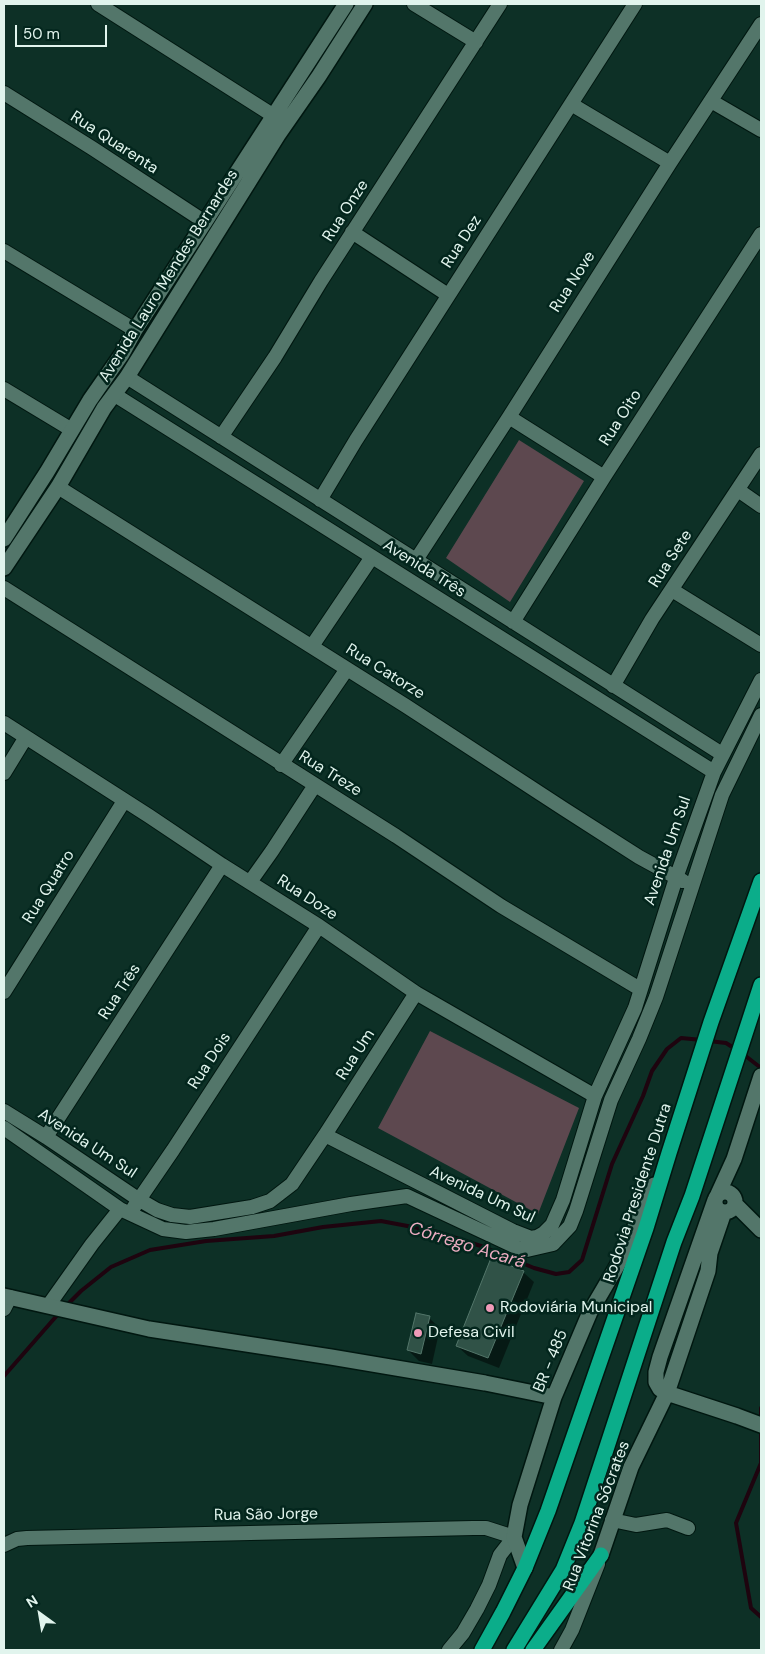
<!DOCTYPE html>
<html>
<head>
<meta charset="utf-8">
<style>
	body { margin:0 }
	#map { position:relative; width:765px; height:1654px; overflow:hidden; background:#0d3026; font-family:"DM Sans",sans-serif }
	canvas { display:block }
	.frame { position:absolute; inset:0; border:5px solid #e1f4ed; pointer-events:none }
	.north { position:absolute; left:15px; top:1589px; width:50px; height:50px; -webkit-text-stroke:4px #03261d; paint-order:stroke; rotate:328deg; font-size:14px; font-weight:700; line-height:20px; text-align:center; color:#e1f4ed }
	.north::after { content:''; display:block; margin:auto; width:18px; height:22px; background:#e1f4ed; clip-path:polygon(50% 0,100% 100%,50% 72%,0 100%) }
	.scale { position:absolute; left:15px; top:25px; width:92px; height:22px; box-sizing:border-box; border:2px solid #e1f4ed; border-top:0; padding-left:6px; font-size:15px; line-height:18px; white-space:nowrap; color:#e1f4ed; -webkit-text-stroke:4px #03261d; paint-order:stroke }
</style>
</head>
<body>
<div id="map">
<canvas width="765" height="1654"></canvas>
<div class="frame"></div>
<div class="north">N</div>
<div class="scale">50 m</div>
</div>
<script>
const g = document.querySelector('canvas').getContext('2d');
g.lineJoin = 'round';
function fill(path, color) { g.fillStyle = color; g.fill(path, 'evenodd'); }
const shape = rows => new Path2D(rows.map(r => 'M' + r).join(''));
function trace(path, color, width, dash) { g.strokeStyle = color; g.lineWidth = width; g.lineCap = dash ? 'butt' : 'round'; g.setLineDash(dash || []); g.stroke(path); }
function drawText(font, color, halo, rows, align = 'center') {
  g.font = font + ' "DM Sans",sans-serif'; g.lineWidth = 5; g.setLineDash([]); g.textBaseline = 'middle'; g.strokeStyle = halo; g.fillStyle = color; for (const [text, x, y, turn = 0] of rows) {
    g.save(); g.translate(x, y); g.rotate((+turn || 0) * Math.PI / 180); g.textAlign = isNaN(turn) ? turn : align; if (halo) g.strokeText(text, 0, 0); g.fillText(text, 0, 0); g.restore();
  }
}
const green = shape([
	[519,440,584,481,510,602,446,558],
	[430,1031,579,1108,538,1214,378,1128]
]);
const shadow = shape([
	[523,1272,534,1282,499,1368,468,1356,457,1346],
	[429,1318,440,1328,432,1364,419,1361,408,1350]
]);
const stream = shape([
	[709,1041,726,1043,737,1050],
	[743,1054,761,1068],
	[65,1307,81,1291,111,1267,150,1250,206,1241,274,1236,323,1227,381,1221,434,1231,484,1247,534,1268,556,1274,569,1272,582,1260,612,1164,643,1096,652,1071,667,1049,681,1038,702,1040],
	[4,1376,60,1312],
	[761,1421,761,1408],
	[761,1428,761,1463,736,1523,751,1608,761,1617]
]);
const building = shape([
	[491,1258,524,1271,488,1358,456,1346,491,1258],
	[416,1313,430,1316,421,1354,407,1350,416,1313]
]);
const street = shape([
	[98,4,274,116],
	[414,4,476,42],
	[4,93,92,148,205,222],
	[711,101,761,130],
	[571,104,670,163],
	[352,232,448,295],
	[4,251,135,330],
	[127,377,722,754],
	[4,389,72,430],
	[115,395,714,772],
	[509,417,604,477],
	[221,437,275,357,321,281,500,4],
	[58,487,406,706,564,809,639,857,683,881],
	[738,490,761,506],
	[320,500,356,440,635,4],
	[416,560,509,417,670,163,761,24],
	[4,588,396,836,501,906,640,989],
	[672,590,761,645],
	[513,622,604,477,761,234],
	[312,646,372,557],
	[613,686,652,619,761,454],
	[4,723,149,816,222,865,319,926,416,993,595,1096],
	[281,765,347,669],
	[4,773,26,737],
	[250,882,272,851,315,785],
	[4,992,124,801],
	[4,1111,46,1137,138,1199,157,1210,172,1215,190,1217,252,1207,270,1201,292,1184,325,1135,513,1231,531,1238,537,1237,544,1233,552,1225,563,1200,595,1096,635,1008,676,878,714,772,761,680],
	[4,1128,120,1209,163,1229,186,1232,214,1229,351,1204,407,1196,518,1248,527,1250,553,1244,570,1226,576,1211,611,1100,639,1039,656,997,722,795,761,715],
	[325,1135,416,993],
	[46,1137,222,865],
	[134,1207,173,1150,319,926],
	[48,1306,92,1244,120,1209],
	[4,1309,10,1297],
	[612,1520,636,1525,667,1520,688,1528],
	[4,1545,17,1539,27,1538,473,1528,486,1528,514,1537,500,1555,489,1585,477,1609,463,1633,449,1650],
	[561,1650,572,1630,598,1564]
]);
const secondary = shape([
	[4,539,47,472,90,400,122,354,135,330,346,4],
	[4,568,58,487,104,408,127,377,278,135,319,76,365,4],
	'715 1202a10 10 0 1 1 20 0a10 10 0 1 1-20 0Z',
	[718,1194,734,1159,761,1076],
	[715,1200,660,1357,656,1372,656,1382,660,1389,667,1393,737,1416,761,1425],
	[735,1204,761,1230],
	[4,1296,149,1329,331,1357,485,1383,554,1397],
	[601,1555,631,1467,667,1393,708,1271,710,1253,724,1212],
	[525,1568,514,1537,520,1505,554,1397,590,1312,617,1266,654,1185]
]);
const highway = shape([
	[482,1650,503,1612,525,1568,548,1511,646,1228,669,1153,711,1022,761,881],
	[514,1650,563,1570,582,1523,674,1242,692,1196,761,985],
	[533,1650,601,1555]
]);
const markers = [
	[490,1308,5,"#ef9ab8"],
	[418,1333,5,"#ef9ab8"]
];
const streetNames = [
	["Rua Quarenta",114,143,33],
	["Rua Onze",346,211,-57],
	["Rua Dez",462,242,-57],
	["Avenida Lauro Mendes Bernardes",169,276,-58],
	["Rua Nove",573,282,-57],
	["Rua Oito",621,418,-57],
	["Rua Sete",671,559,-57],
	["Avenida Três",424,569,32],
	["Rua Catorze",385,672,32],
	["Rua Treze",330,774,32],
	["Avenida Um Sul",668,851,-71],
	["Rua Quatro",49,887,-58],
	["Rua Doze",307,898,33],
	["Rua Três",120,992,-57],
	["Rua Um",356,1055,-57],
	["Rua Dois",210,1061,-57],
	["Avenida Um Sul",87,1144,33],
	["Rodovia Presidente Dutra",638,1193,-72],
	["Avenida Um Sul",482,1195,25],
	["BR - 485",551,1361,-68],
	["Rua São Jorge",266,1515,-1],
	["Rua Vitorina Sócrates",597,1516,-69]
];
const poiNames = [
	["Rodoviária Municipal",500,1308],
	["Defesa Civil",428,1333]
];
const waterNames = [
	["Córrego Acará",467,1246,17]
];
fill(green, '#5d484f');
fill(shadow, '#0007');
trace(stream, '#1e040f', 4);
fill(building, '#305247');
trace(building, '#53766a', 1);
trace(street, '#001710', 16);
trace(secondary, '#001710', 18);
trace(highway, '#001710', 18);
trace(street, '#53766a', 14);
trace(secondary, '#53766a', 15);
trace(highway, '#0bad8a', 15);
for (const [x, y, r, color] of markers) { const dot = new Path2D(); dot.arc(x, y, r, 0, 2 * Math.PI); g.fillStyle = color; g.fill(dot); trace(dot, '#03261d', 2); }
drawText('16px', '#e1f4ed', '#03261d', streetNames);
drawText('16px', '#e1f4ed', '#03261d', poiNames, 'left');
drawText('italic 18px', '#ecacc1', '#03261d', waterNames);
</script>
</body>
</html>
